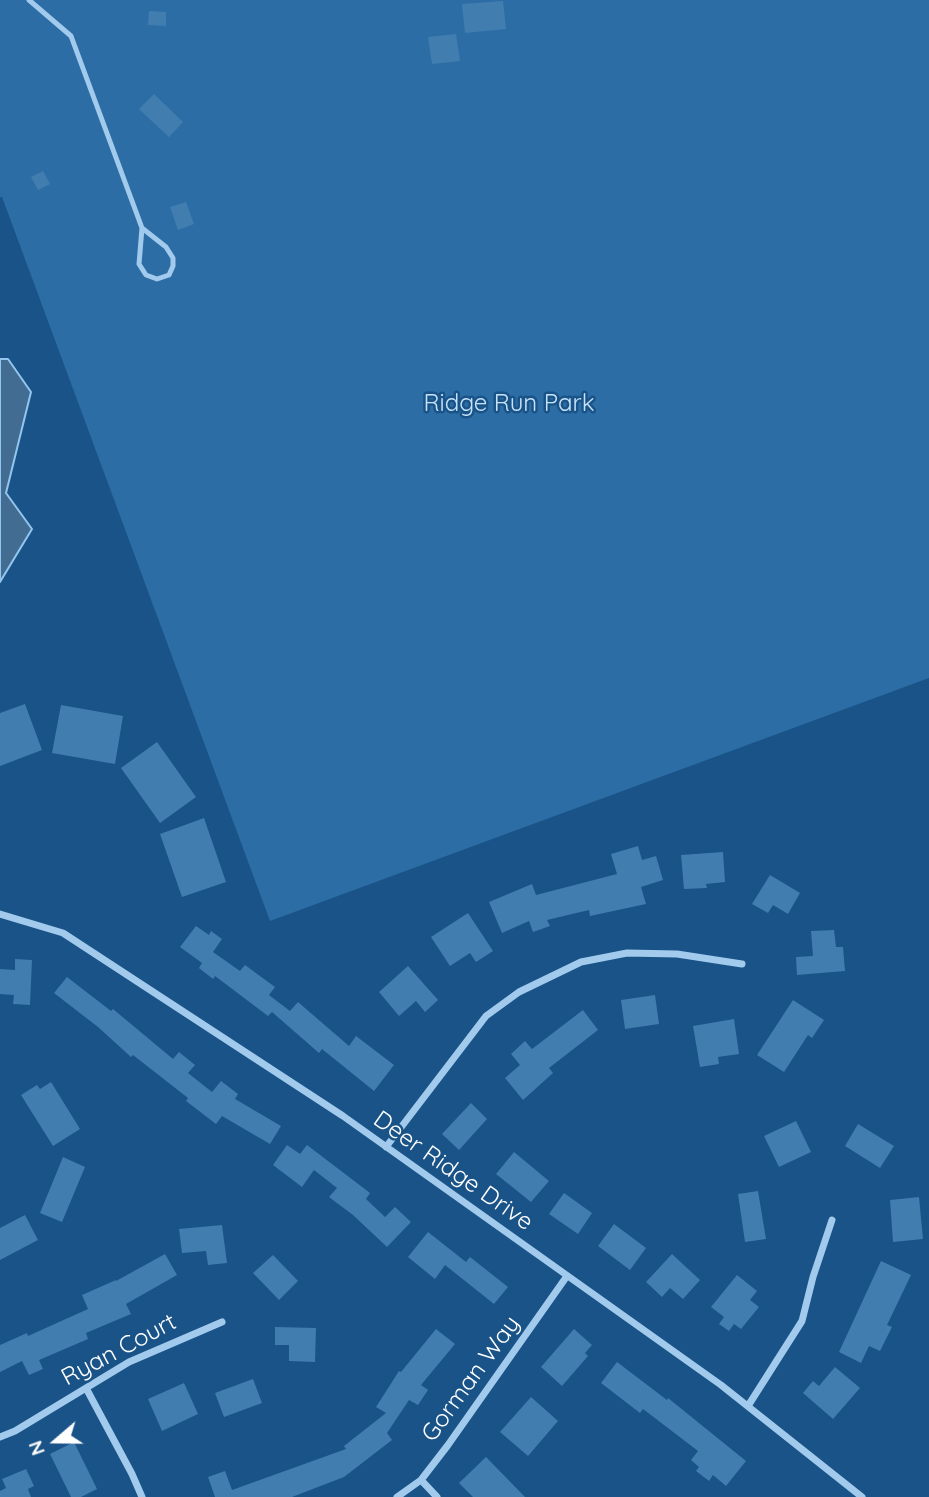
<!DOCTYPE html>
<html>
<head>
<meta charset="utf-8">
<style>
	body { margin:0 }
	#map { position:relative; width:929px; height:1497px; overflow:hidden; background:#195387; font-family:Quicksand,sans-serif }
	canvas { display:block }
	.north { position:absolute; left:21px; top:1406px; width:70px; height:70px; -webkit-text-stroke:5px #195387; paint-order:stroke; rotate:250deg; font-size:19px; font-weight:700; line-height:28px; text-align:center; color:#fff }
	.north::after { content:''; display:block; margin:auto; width:24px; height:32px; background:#fff; clip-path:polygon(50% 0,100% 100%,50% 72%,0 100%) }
</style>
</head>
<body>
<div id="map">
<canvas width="929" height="1497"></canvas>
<div class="north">N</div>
</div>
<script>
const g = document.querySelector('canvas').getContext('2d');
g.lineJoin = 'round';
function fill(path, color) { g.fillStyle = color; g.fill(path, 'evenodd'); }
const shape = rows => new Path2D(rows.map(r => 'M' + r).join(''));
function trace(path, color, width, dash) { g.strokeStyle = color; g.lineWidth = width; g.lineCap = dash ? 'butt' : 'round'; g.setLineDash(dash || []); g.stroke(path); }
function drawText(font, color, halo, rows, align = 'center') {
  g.font = font + ' Quicksand,sans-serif'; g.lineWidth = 5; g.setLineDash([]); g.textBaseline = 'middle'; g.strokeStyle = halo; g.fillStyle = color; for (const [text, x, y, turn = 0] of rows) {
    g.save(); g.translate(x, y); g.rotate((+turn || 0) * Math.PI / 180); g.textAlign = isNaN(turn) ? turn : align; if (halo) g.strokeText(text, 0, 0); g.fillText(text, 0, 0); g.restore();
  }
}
const green = shape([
	[0,0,929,0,929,678,270,921,2,197,0,197]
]);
const water = shape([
	[0,359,8,359,31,392,6,493,32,529,0,582,0,359]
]);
const building = shape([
	[503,1,506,29,465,33,462,4],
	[149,11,166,12,166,26,148,25],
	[456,34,460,61,432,64,428,37],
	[154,94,183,122,169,137,139,109],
	[43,171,50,184,38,190,31,177],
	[186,202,194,224,178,230,170,207],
	[25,704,42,750,0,766,0,713],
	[61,705,123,716,115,764,52,753],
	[157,742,196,797,160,823,121,768],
	[204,818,226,882,182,897,160,834],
	[638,846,642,860,656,856,663,880,641,887,646,904,590,916,589,910,547,920,550,926,533,932,529,921,502,933,489,902,532,884,536,895,617,874,611,854],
	[723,852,725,882,706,884,707,888,684,889,681,855],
	[770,875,800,893,788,914,773,905,768,913,752,904],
	[468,913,493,951,476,962,470,953,450,966,431,937],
	[196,926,209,935,211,931,222,939,213,952,240,971,245,965,275,987,269,995,290,1011,298,1002,349,1046,356,1036,394,1065,374,1091,322,1049,319,1053,272,1012,268,1016,215,976,213,979,199,968,202,963,180,947],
	[834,930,836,947,843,947,845,971,797,975,796,957,813,956,811,931],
	[15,959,32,960,30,1005,13,1004,14,995,0,994,0,969,15,970],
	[408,966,438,1000,425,1012,416,1001,399,1016,379,992],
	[67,977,111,1011,113,1009,173,1059,179,1052,195,1065,188,1073,212,1092,221,1081,238,1094,235,1099,281,1126,270,1144,222,1116,216,1124,186,1101,188,1098,133,1055,131,1057,98,1027,54,993],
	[655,995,659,1024,625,1029,621,1000],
	[793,1000,824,1020,812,1038,808,1035,784,1072,757,1055],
	[583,1010,598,1030,549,1068,553,1073,523,1100,505,1078,520,1065,511,1054,525,1041,532,1049],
	[734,1019,739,1054,718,1057,719,1064,700,1067,693,1026],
	[51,1082,80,1129,53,1146,21,1095,37,1085,40,1089],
	[471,1103,487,1119,459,1150,442,1134],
	[796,1121,811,1152,779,1167,764,1136],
	[858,1124,894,1146,880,1168,845,1146],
	[287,1145,300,1154,307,1145,370,1193,366,1199,385,1217,395,1207,411,1222,387,1247,353,1215,329,1197,337,1188,314,1170,302,1187,273,1165],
	[514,1152,549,1181,531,1202,496,1174],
	[63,1157,85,1167,62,1222,40,1213],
	[758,1191,766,1239,745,1242,738,1194],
	[564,1193,592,1213,578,1234,549,1214],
	[919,1197,923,1239,893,1242,890,1200],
	[25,1215,38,1240,0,1260,0,1228],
	[614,1224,646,1248,630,1270,598,1246],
	[222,1225,227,1263,208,1265,206,1251,182,1253,179,1229],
	[428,1232,466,1262,470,1257,508,1287,494,1304,445,1265,435,1279,408,1257],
	[165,1254,177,1275,126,1304,131,1314,86,1333,88,1339,39,1360,43,1369,29,1375,22,1361,0,1372,0,1345,27,1333,28,1336,88,1309,82,1295,116,1280,116,1281],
	[672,1254,700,1280,683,1299,670,1288,662,1297,646,1282],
	[273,1255,298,1281,279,1300,253,1273],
	[881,1261,911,1275,887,1325,892,1327,880,1351,869,1346,861,1363,839,1352],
	[737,1275,757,1291,750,1300,759,1307,741,1329,734,1324,729,1331,719,1324,724,1317,711,1307],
	[275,1327,316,1328,315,1362,289,1361,289,1345,275,1345],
	[436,1329,455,1344,421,1385,428,1390,418,1405,409,1400,387,1433,392,1440,344,1477,292,1497,215,1497,208,1477,225,1471,232,1490,346,1449,344,1446,386,1413,376,1407,399,1371,401,1372],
	[574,1329,592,1345,585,1353,588,1356,562,1386,541,1367],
	[617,1362,667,1400,668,1398,746,1461,726,1486,713,1475,709,1481,696,1471,699,1467,691,1460,698,1451,643,1409,640,1413,601,1383],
	[835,1367,860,1388,833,1419,803,1393,813,1381,819,1386],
	[253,1379,262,1403,224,1417,215,1393],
	[184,1383,198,1414,162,1431,148,1399],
	[531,1397,558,1421,528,1456,500,1432],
	[74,1442,97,1489,81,1497,71,1497,50,1454],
	[486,1457,525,1497,473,1497,459,1483],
	[26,1469,34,1486,28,1489,31,1497,0,1497,0,1491,6,1488,2,1479]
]);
const lane = shape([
	[29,0,71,36,142,228,139,264,146,275,157,279,169,275,173,266,173,258,166,247,142,228]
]);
const street = shape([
	[0,914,63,933,343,1116,721,1385,862,1497],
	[386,1147,486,1016,519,992,581,962,627,953,677,954,742,964],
	[86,1388,132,1474,142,1497],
	[748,1406,802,1321,813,1277,832,1220],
	[0,1437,15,1431,129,1362,222,1322],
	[421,1480,437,1497],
	[397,1497,421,1480,448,1445,567,1276]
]);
const parkNames = [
	["Ridge Run Park",509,404]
];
const streetNames = [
	["Deer Ridge Drive",453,1171,35],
	["Ryan Court",119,1350,-28],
	["Gorman Way",471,1379,-54]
];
fill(green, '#2c6da5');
fill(water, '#436c92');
trace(water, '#93c6ef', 2);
fill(building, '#427db0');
trace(lane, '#a1caec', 5);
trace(street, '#a1caec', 7);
drawText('24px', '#c6e2f9', '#195387', parkNames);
drawText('24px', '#fff', '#195387', streetNames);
</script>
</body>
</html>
